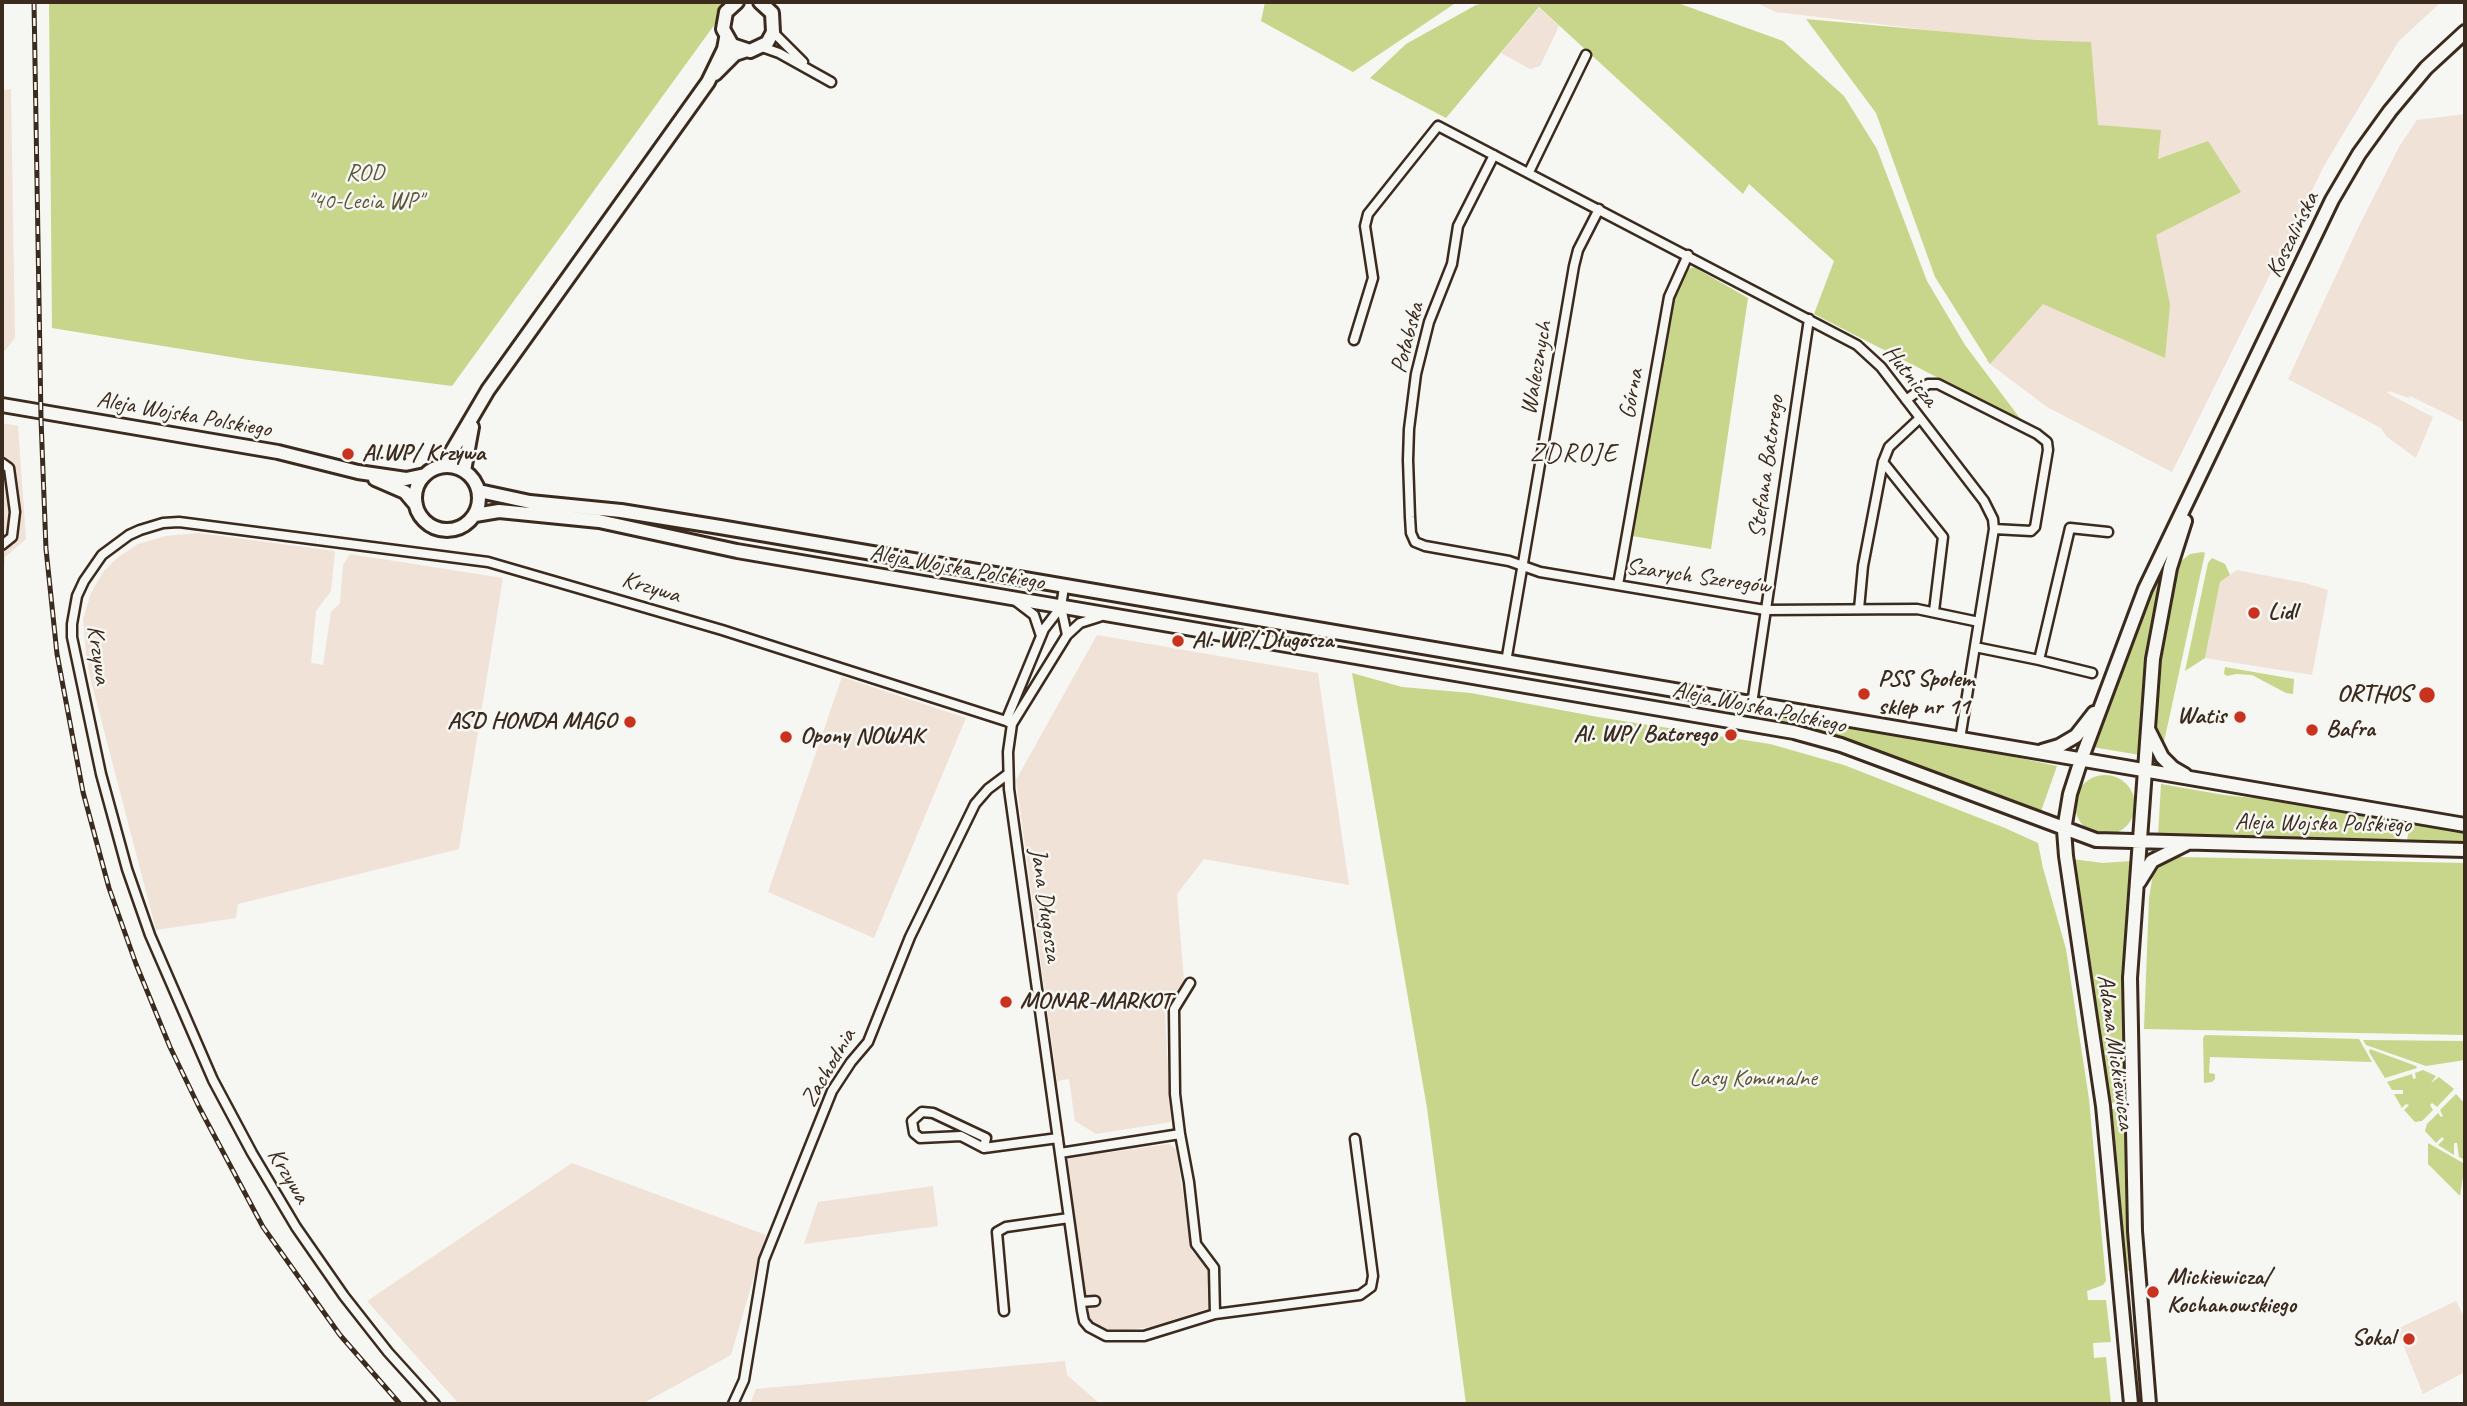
<!DOCTYPE html>
<html>
<head>
<meta charset="utf-8">
<style>
	body { margin:0 }
	#map { position:relative; width:2467px; height:1406px; overflow:hidden; background:#f6f6f2; font-family:Caveat,sans-serif }
	canvas { display:block }
	.frame { position:absolute; inset:0; border:4px solid #3b2a1e; pointer-events:none }
</style>
</head>
<body>
<div id="map">
<canvas width="2467" height="1406"></canvas>
<div class="frame"></div>
</div>
<script>
const g = document.querySelector('canvas').getContext('2d');
g.lineJoin = 'round';
function fill(path, color) { g.fillStyle = color; g.fill(path, 'evenodd'); }
const shape = rows => new Path2D(rows.map(r => 'M' + r).join(''));
function trace(path, color, width, dash) { g.strokeStyle = color; g.lineWidth = width; g.lineCap = dash ? 'butt' : 'round'; g.setLineDash(dash || []); g.stroke(path); }
function drawText(font, color, halo, rows, align = 'center') {
  g.font = font + ' Caveat,sans-serif'; g.lineWidth = 5; g.setLineDash([]); g.textBaseline = 'middle'; g.strokeStyle = halo; g.fillStyle = color; for (const [text, x, y, turn = 0] of rows) {
    g.save(); g.translate(x, y); g.rotate((+turn || 0) * Math.PI / 180); g.textAlign = isNaN(turn) ? turn : align; if (halo) g.strokeText(text, 0, 0); g.fillText(text, 0, 0); g.restore();
  }
}
const built = shape([
	[1754,2,2441,2,2398,42,2324,166,2172,472,2047,407,1986,361,2040,303,2039,43,1776,12],
	[1539,8,1559,26,1540,66,1530,69,1501,53],
	[11,89,15,338,3,353,2,90],
	[2465,114,2465,423,2410,396,2409,398,2389,391,2387,393,2433,417,2416,458,2387,437,2381,428,2288,379,2357,230,2399,147,2417,120],
	[2,423,18,426,26,539,5,557,2,594],
	[198,533,335,551,331,591,316,611,311,663,323,665,331,612,340,603,343,565,350,554,503,578,459,849,238,904,236,918,156,930,90,677,86,654,83,619,91,593,103,572,117,558,138,544,166,536],
	[2237,570,2305,583,2328,590,2312,675,2205,658,2220,582],
	[1097,635,1318,673,1349,885,1204,859,1177,894,1184,981,1175,997,1164,998,1171,1122,1096,1134,1075,1121,1069,1079,1057,1081,1016,780],
	[842,677,966,718,874,938,768,892],
	[1169,1144,1176,1149,1192,1252,1208,1266,1212,1307,1152,1327,1123,1330,1101,1329,1088,1321,1085,1315,1065,1165,1070,1158],
	[572,1163,766,1235,731,1355,642,1404,459,1404,367,1301],
	[933,1186,938,1226,804,1244,818,1202],
	[2456,1301,2465,1319,2465,1372,2423,1394,2397,1329],
	[1065,1361,1067,1375,1100,1404,750,1404,756,1389]
]);
const green = shape([
	[49,2,731,2,452,386,249,360,52,328],
	[1265,2,1457,2,1353,72,1261,21],
	[1488,2,1675,2,1783,41,1844,96,1877,149,1927,281,1965,345,2022,421,1814,314,1834,261,1749,184,1743,194,1539,7,1446,118,1370,78,1406,44,1476,5],
	[1806,19,2036,40,2091,42,2098,125,2161,130,2158,159,2208,141,2241,192,2156,235,2170,305,2165,358,2043,304,1990,364,1935,277,1876,113],
	[1694,267,1748,298,1711,549,1632,536,1674,295,1685,270],
	[2174,536,2150,639,2140,755,2092,747,2146,599],
	[2203,552,2205,553,2162,751,2155,738,2153,720,2158,666,2170,597,2180,562,2190,554],
	[2212,558,2225,564,2230,575,2220,582,2205,658,2185,671,2208,563],
	[2225,667,2294,679,2293,694,2286,693,2252,675,2236,674,2227,676,2224,674],
	[1352,673,1402,687,1471,693,1598,717,1770,744,1844,765,2005,828,2038,843,2043,868,2066,949,2089,1099,2106,1281,2103,1285,2087,1291,2088,1300,2106,1300,2111,1342,2093,1343,2094,1358,2106,1357,2111,1404,1466,1404,1427,1108],
	[1777,713,1959,745,2057,766,2040,814,1775,723],
	'2075 805a30 30 0 1 1 60 0a30 30 0 1 1-60 0Z',
	[2161,784,2224,795,2303,803,2402,820,2400,841,2158,836],
	[2410,821,2465,830,2465,845,2407,841],
	[2180,857,2465,863,2465,1035,2144,1029,2149,898,2153,874,2164,862],
	[2072,859,2103,863,2132,861,2126,964,2126,1102,2108,1103],
	[2205,1035,2359,1039,2372,1062,2210,1057,2209,1073,2215,1074,2215,1079,2212,1082,2204,1083,2203,1038],
	[2363,1040,2465,1041,2465,1060,2426,1066,2366,1045],
	[2370,1049,2416,1066,2417,1068,2385,1078,2369,1052],
	[2423,1070,2436,1076,2431,1083,2439,1077,2454,1089,2437,1107,2432,1103,2430,1105,2433,1110,2422,1121,2415,1122,2404,1110,2409,1105,2406,1104,2402,1108,2394,1094,2403,1094,2403,1090,2392,1090,2387,1082,2412,1074,2413,1079,2416,1078,2415,1073],
	[2456,1094,2465,1104,2465,1160,2459,1157,2457,1143,2454,1143,2454,1155,2438,1145,2444,1139,2442,1137,2436,1143,2425,1131,2427,1124,2438,1113,2441,1117,2443,1116,2440,1110],
	[2109,1109,2127,1109,2132,1268,2127,1272,2124,1269],
	[2428,1143,2465,1164,2460,1196,2428,1164]
]);
const street = shape([
	[773,32,803,62],
	[762,47,779,53,831,82],
	[1494,155,1458,226,1452,264,1429,322,1416,374,1409,429,1408,460,1410,517,1411,533,1415,542,1425,546,1509,561,1540,572,1765,610,1917,609,1979,622],
	[1529,172,1586,55],
	[1354,340,1373,278,1365,226,1368,214,1438,126,1857,345,1881,367,1984,501,1993,519,1994,529,1960,739],
	[1906,400,1928,384,1938,384,2037,434,2047,442,2048,450,2035,527,2031,531,1994,529],
	[1883,462,1943,537,1934,611],
	[2,463,9,468,15,512,12,537,2,545],
	[1618,585,1669,297,1688,255],
	[1064,587,1061,607,1067,635],
	[1017,602,1034,615,1041,636],
	[1859,609,1863,566,1883,462,1889,447,1920,418],
	[1975,647,2039,660,2070,528,2108,532],
	[2039,660,2092,673],
	[1506,662,1574,266,1578,250,1599,209],
	[1752,704,1809,319],
	[1006,721,1012,724,1008,752,1009,789,1082,1311,1084,1321,1089,1327,1106,1336,1144,1336,1215,1314,1360,1295,1371,1287,1373,1276,1355,1139],
	[1006,721,1044,629,1061,607],
	[1012,724,1067,635,1080,623,1099,617],
	[1180,1134,1189,1182,1196,1244,1214,1268,1215,1314],
	[984,1148,986,1138,933,1113,922,1112,912,1121,914,1133,920,1138,961,1136,984,1148,1058,1138],
	[1060,1153,1180,1134,1175,1094,1174,1009,1190,983],
	[1081,1302,1095,1301],
	[1004,1311,997,1232,1006,1227,1069,1218],
	[435,1404,388,1352,344,1296,296,1227,252,1153,213,1080,150,935,127,869,101,774,72,637,72,624,77,596,84,581,102,555,129,535,140,530,163,523,179,522,488,562,722,630,1006,721],
	[733,1404,744,1380,764,1260,832,1091,851,1062,868,1042,910,937,975,804,988,789,1008,774]
]);
const secondary = shape([
	[737,2,726,12,723,29,732,45,750,51,767,43,773,32,772,13,760,2],
	[715,74,735,54,744,51],
	[2,405,278,452,358,472,406,479,425,475],
	'415 498a32 32 0 1 1 64 0a32 32 0 1 1-64 0Z',
	[440,467,448,458,488,390,708,82,724,49,726,38],
	[464,471,472,427],
	[375,479,405,492,416,505],
	[479,491,530,502,621,511,720,527,2465,825],
	[475,515,499,511,599,521,737,551,1794,732,1841,745,2096,840,2465,850],
	[2149,731,2162,757,2173,768,2185,775],
	[2042,751,2059,746,2076,736,2094,713],
	[2139,882,2152,861,2186,844],
	[2131,1404,2103,1106,2066,856,2064,830,2070,794,2081,760,2145,589,2332,200,2359,154,2390,111,2426,68,2465,32],
	[2149,1404,2135,1231,2130,978,2153,659,2170,568,2185,521]
]);
const rail = shape([
	[34,2,41,419,46,549,57,654,83,792,109,888,136,964,170,1047,199,1107,263,1227,340,1335,400,1404]
]);
const markers = [
	[348,454,7,"#c8321e"],
	[2254,613,7,"#c8321e"],
	[1178,641,7,"#c8321e"],
	[1864,694,7,"#c8321e"],
	[2427,695,9,"#c8321e"],
	[2240,717,7,"#c8321e"],
	[630,722,7,"#c8321e"],
	[2312,730,7,"#c8321e"],
	[1731,735,7,"#c8321e"],
	[786,737,7,"#c8321e"],
	[1006,1002,7,"#c8321e"],
	[2153,1292,7,"#c8321e"],
	[2409,1339,7,"#c8321e"]
];
const parkNames = [
	["ROD",365,174],
	["\"40-Lecia WP\"",365,202],
	["Lasy Komunalne",1753,1079]
];
const streetNames = [
	["Koszalińska",2293,235,-64],
	["Połabska",1408,338,-75],
	["Walecznych",1537,368,-80],
	["Hutnicza",1910,376,51],
	["Górna",1632,394,-80],
	["Aleja Wojska Polskiego",184,415,10],
	["Stefana Batorego",1767,467,-82],
	["Aleja Wojska Polskiego",957,568,10],
	["Szarych Szeregów",1698,577,8],
	["Krzywa",651,588,17],
	["Krzywa",98,655,82],
	["Aleja Wojska Polskiego",1759,708,12],
	["Aleja Wojska Polskiego",2323,824,1],
	["Jana Długosza",1045,905,82],
	["Adama Mickiewicza",2115,1052,82],
	["Zachodnia",829,1068,-60],
	["Krzywa",288,1176,59]
];
const poiNames = [
	["Al.WP/ Krzywa",362,454],
	["Lidl",2268,613],
	["Al. WP/ Długosza",1192,641],
	["PSS Społem",1878,680],
	["sklep nr 11",1878,708],
	["ORTHOS",2411,695,"right"],
	["Watis",2226,717,"right"],
	["ASD HONDA MAGO",616,722,"right"],
	["Bafra",2326,730],
	["Al. WP/ Batorego",1717,735,"right"],
	["Opony NOWAK",800,737],
	["MONAR-MARKOT",1020,1002],
	["Mickiewicza/",2167,1278],
	["Kochanowskiego",2167,1306],
	["Sokal",2395,1339,"right"]
];
const neighbourhoodNames = [
	["ZDROJE",1574,454]
];
fill(built, '#f0e2d6');
fill(green, '#c7d68a');
trace(street, '#3b2a1e', 13);
trace(secondary, '#3b2a1e', 18);
trace(street, '#f6f6f2', 8);
trace(secondary, '#f6f6f2', 12);
trace(rail, '#3b2a1e', 5);
trace(rail, '#f6f6f2', 2.5, [8]);
for (const [x, y, r, color] of markers) { const dot = new Path2D(); dot.arc(x, y, r, 0, 2 * Math.PI); g.fillStyle = color; g.fill(dot); trace(dot, '#f6f6f2', 2.5); }
drawText('24px', '#5e5539', '#f6f6f2', parkNames);
drawText('24px', '#3b2a1e', '#f6f6f2', streetNames);
drawText('bold 24px', '#3b2a1e', '#f6f6f2', poiNames, 'left');
g.letterSpacing = '2px';
drawText('26px', '#3b2a1e', '#f6f6f2', neighbourhoodNames);
g.letterSpacing = '0px';
</script>
</body>
</html>
